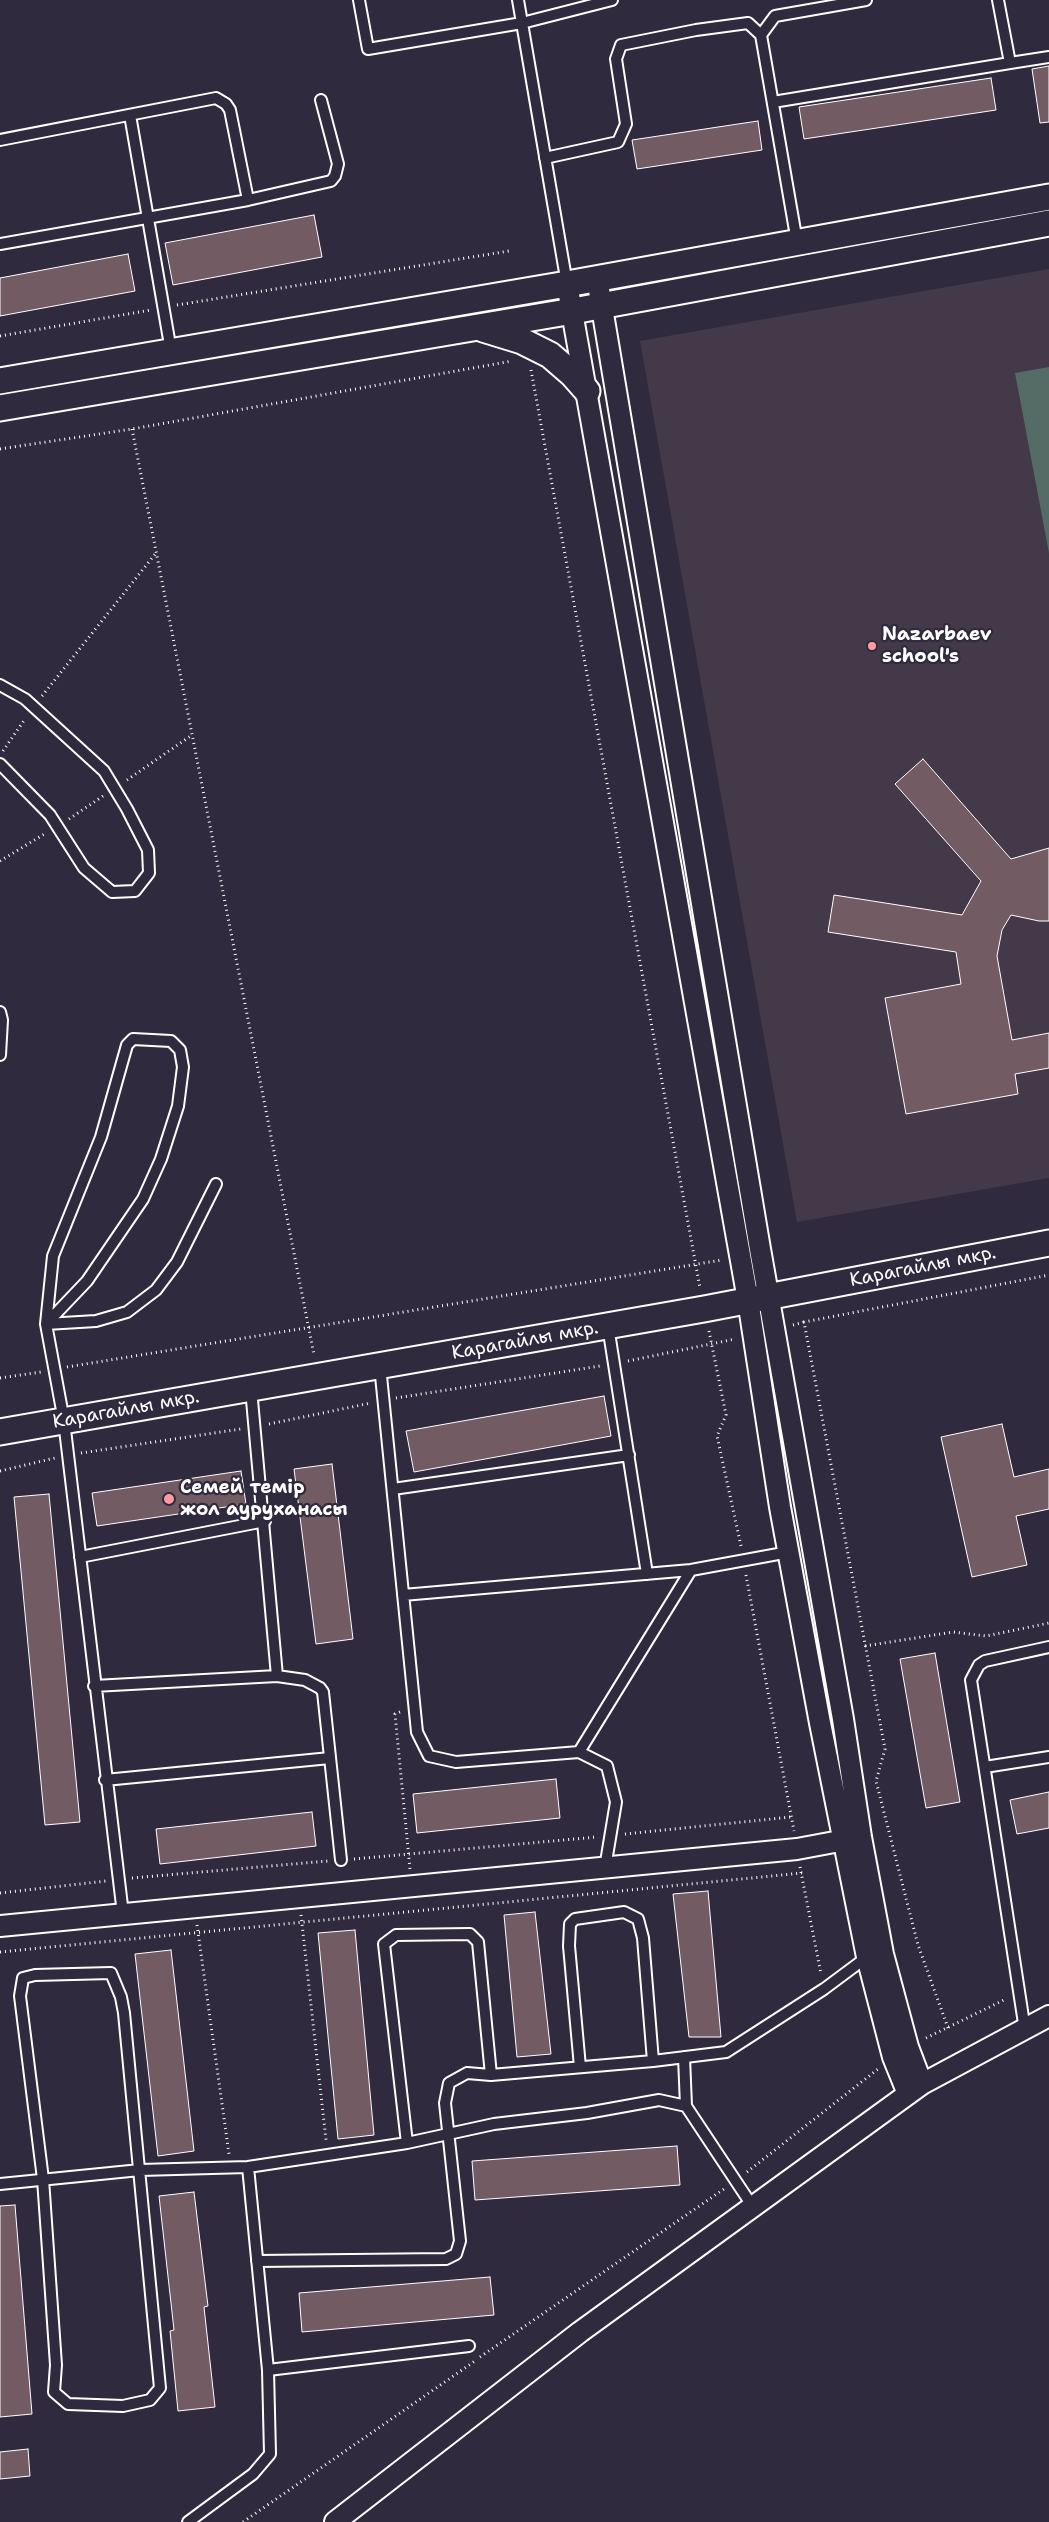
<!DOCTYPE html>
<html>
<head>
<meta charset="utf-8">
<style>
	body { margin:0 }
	canvas { display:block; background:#2f2a3d }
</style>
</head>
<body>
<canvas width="1049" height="2522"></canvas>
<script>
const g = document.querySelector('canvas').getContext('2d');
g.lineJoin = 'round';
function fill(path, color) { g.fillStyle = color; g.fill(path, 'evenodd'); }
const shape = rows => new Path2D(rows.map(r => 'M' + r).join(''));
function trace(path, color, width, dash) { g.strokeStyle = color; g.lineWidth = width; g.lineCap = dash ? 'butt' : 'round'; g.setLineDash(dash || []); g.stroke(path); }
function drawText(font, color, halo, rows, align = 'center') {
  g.font = font + ' "Shantell Sans",sans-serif'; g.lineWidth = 4.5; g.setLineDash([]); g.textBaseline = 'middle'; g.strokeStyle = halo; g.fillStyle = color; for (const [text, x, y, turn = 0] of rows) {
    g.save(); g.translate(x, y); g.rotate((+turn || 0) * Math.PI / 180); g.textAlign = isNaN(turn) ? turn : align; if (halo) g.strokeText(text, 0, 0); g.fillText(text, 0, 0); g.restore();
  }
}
const built = shape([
	[1049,269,1049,1178,797,1222,640,341]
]);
const green = shape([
	[1049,367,1049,553,1015,373]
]);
const building = shape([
	[1049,66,1049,122,1040,123,1032,69,1049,66],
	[991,78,996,110,804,139,799,107,991,78],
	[758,121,762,150,637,169,632,140,758,121],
	[314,215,322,257,173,285,165,243,314,215],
	[128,254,135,291,0,316,0,278,128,254],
	[923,759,1011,859,1049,848,1049,921,1039,921,1011,915,1002,930,997,956,1012,1040,1049,1033,1049,1068,1015,1074,1018,1094,906,1114,885,998,961,984,956,952,828,932,834,895,962,915,981,881,895,784,923,759],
	[604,1396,611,1436,414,1472,406,1431,604,1396],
	[1002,1424,1014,1477,1049,1469,1049,1509,1016,1516,1027,1565,972,1577,941,1437,1002,1424],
	[332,1464,353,1639,316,1644,294,1469,332,1464],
	[241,1471,246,1504,97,1526,92,1493,241,1471],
	[49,1494,80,1822,45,1825,14,1497,49,1494],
	[935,1653,960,1802,926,1808,900,1659,935,1653],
	[556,1779,560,1818,417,1833,413,1794,556,1779],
	[1049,1792,1049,1828,1017,1834,1010,1800,1049,1792],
	[312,1812,316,1846,160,1864,156,1829,312,1812],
	[708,1891,721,2037,689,2037,673,1894,708,1891],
	[535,1912,551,2054,517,2057,504,1915,535,1912],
	[355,1930,374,2135,338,2139,318,1933,355,1930],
	[171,1950,194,2151,158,2156,135,1954,171,1950],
	[677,2146,680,2185,475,2200,472,2161,677,2146],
	[194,2192,208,2306,204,2307,215,2407,178,2411,170,2331,174,2330,159,2196,194,2192],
	[15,2205,32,2414,0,2417,0,2206,15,2205],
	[490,2277,494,2315,302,2332,299,2293,490,2277],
	[28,2449,30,2476,0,2479,0,2452,28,2449]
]);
const path = shape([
	[177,305,509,251],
	[0,336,151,310],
	[531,370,700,1288],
	[132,429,314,1355],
	[0,449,132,429,512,361],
	[42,696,156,553],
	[3,751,25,719],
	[127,780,192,735],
	[69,819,103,796],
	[0,861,46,833],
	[793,1325,804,1322],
	[709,1331,726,1415,717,1436,741,1546],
	[628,1361,735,1339],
	[67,1367,722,1260],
	[0,1378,41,1372],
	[396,1398,600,1366],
	[269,1424,371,1403],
	[81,1453,241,1429],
	[0,1471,55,1458],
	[746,1575,794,1831],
	[865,1646,953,1632,986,1636,1049,1623],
	[400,1712,395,1714,410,1869],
	[625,1834,791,1817],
	[354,1859,597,1837],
	[800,1867,821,1974],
	[132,1878,328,1861],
	[0,1893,106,1881],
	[301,1915,326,2140],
	[197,1925,229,2154],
	[0,1952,802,1873],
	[948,2028,918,1945,876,1781,885,1749,804,1322,1049,1275],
	[926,2038,1006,1999],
	[747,2172,878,2069],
	[480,2357,724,2189],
	[243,2522,475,2361]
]);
const service = shape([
	[359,0,368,49,522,23,518,0],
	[761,35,775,16,866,0],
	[1010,63,1049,57],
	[773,102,1010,63,998,0],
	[130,115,171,351],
	[0,140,216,98,226,104,230,110,248,200,331,181,335,176,338,164,321,100],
	[545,158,618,142,626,124,616,59,621,45,696,30,748,23,761,35,797,242],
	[0,244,248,200],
	[567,284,522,23,612,0],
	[0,685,25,699,104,771,127,809,148,850,149,873,135,891,112,892,84,868,50,815,0,764],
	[0,1012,2,1020,0,1055],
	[46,1324,87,1281,143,1199,161,1159,178,1106,183,1067,180,1050,171,1041,133,1039,127,1045,101,1137,53,1256,46,1324,64,1421,123,1914],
	[46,1324,96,1321,127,1312,156,1290,177,1262,216,1184],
	[608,1326,647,1574],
	[380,1366,417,1732,429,1756,456,1762,579,1752,691,1570],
	[251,1389,277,1676],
	[393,1489,629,1455],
	[80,1557,265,1521],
	[403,1595,691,1570,789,1552],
	[94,1686,277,1676,305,1680,320,1688,323,1692,341,1860],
	[579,1752,607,1766,616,1802,605,1868],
	[985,1767,1049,1757],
	[105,1780,330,1758],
	[111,1973,121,1997,124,2013,160,2388,150,2400,123,2406,68,2404,54,2392,56,2365,43,2179,20,1996,23,1978,35,1975,111,1973],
	[1025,2030,971,1680,979,1665,985,1661,1049,1647],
	[684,2057,686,2106],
	[580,2067,569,1946,570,1924,575,1919,624,1912,638,1919,643,1938,653,2061],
	[407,2143,384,1944,396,1935,470,1934,478,1942,491,2075],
	[248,2167,268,2370,469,2346],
	[0,2184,140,2170,248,2167,407,2143,494,2124,587,2113,659,2100,686,2106,753,2207],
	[257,2261,446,2259,456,2254,460,2241,445,2103,449,2083,467,2073,491,2075,653,2061,726,2052,824,1989,867,1957],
	[188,2522,253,2474,270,2454,268,2370]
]);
const minor = shape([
	[597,278,760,1249,843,1719,861,1837,883,1954,908,2047,922,2084],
	[567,284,748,1300,780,1507,820,1723,867,1957,893,2057,908,2094],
	[0,1926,797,1849,856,1838],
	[335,2522,580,2332,922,2084,1049,2016]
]);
const tertiary = shape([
	[483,329,522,341,550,355,572,374,587,391],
	[0,381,567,284,1049,197],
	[0,408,573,311,1049,223],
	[0,1432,704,1309,1049,1243]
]);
const markers = [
	[872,646,5,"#ff9aa2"],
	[169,1499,6,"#ff9aa2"]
];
const poiNames = [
	["Nazarbaev",882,635],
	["school's",882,657],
	["Семей темір",180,1488],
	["жол ауруханасы",180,1510]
];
const streetNames = [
	["Карагайлы мкр.",923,1267,-11],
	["Карагайлы мкр.",525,1341,-10],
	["Карагайлы мкр.",126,1410,-10]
];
fill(built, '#433949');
fill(green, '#556b66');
fill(building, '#735b64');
trace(building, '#fff', 1);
trace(service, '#fff', 14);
trace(minor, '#fff', 24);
trace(tertiary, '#fff', 29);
trace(path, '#fff', 3, [1, 4]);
trace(service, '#2f2a3d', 10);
trace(minor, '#2f2a3d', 20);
trace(tertiary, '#2f2a3d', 25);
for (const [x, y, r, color] of markers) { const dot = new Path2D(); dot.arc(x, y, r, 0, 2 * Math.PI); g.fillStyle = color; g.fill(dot); trace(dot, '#2f2a3d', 2); }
drawText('bold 19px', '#fff', '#2f2a3d', poiNames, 'left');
drawText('19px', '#fff', '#2f2a3d', streetNames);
</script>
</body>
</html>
